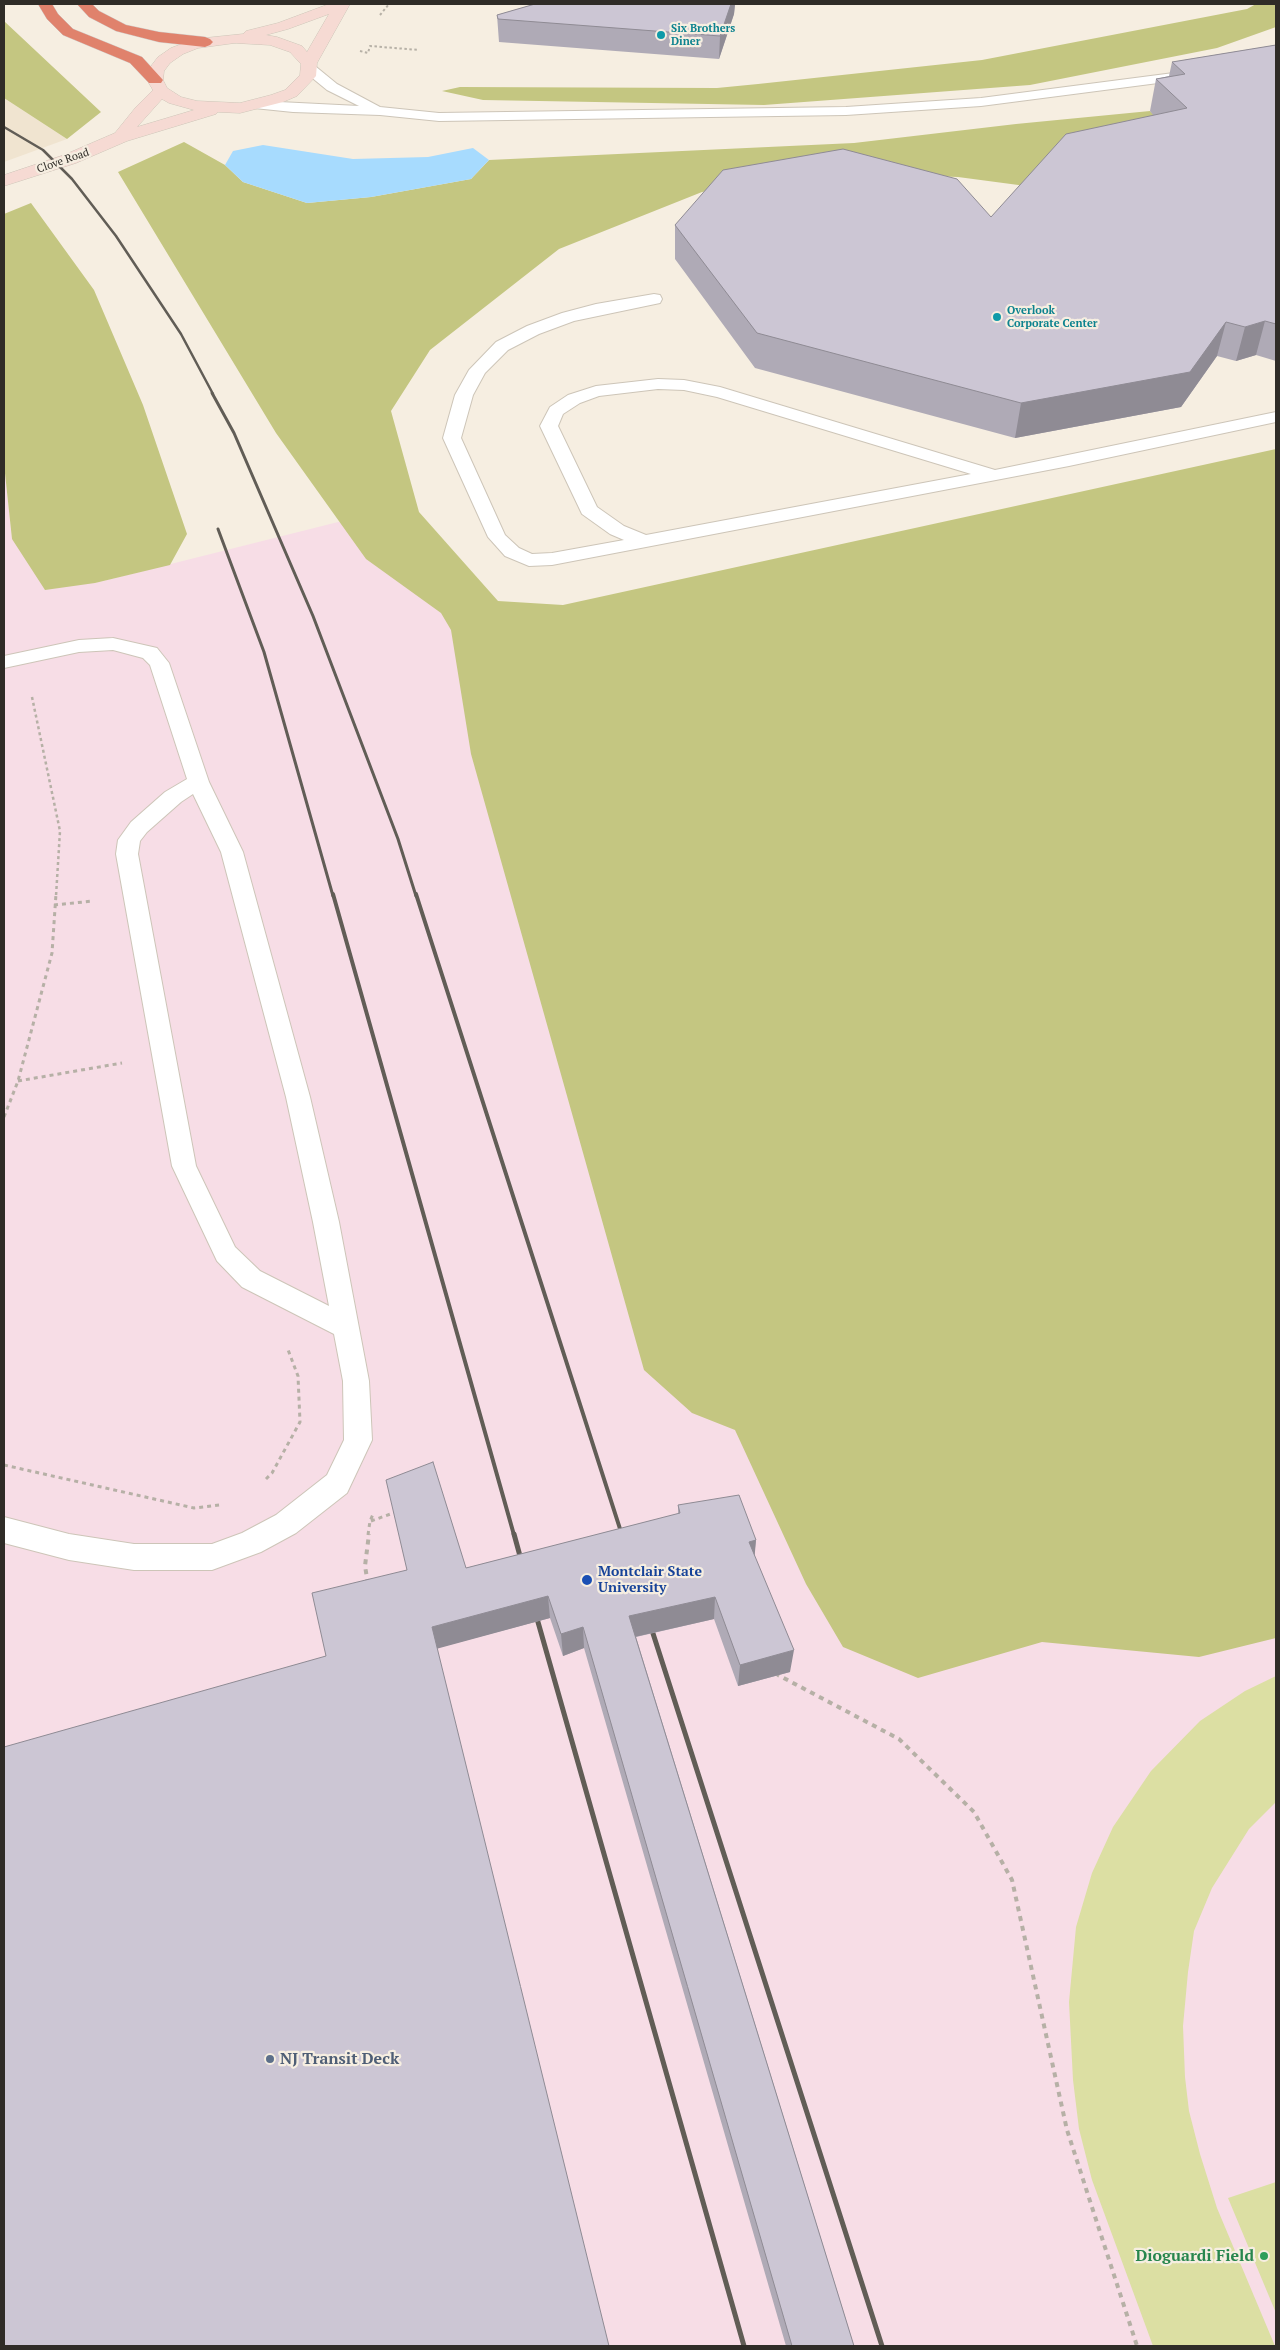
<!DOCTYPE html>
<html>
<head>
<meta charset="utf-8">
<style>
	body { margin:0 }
	#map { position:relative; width:1280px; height:2350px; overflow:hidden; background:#f6eee1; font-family:"PT Serif",serif }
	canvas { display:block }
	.frame { position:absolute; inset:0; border:5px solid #2f2c27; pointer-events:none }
</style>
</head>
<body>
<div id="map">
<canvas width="1280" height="2350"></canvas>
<div class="frame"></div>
</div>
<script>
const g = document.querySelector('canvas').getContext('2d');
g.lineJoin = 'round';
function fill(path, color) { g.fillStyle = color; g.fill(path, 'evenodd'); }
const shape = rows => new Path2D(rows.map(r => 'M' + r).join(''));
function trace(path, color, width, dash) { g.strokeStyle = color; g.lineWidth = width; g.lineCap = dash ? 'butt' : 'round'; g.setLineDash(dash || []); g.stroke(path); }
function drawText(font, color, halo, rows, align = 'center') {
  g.font = font + ' "PT Serif",serif'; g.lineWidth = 4.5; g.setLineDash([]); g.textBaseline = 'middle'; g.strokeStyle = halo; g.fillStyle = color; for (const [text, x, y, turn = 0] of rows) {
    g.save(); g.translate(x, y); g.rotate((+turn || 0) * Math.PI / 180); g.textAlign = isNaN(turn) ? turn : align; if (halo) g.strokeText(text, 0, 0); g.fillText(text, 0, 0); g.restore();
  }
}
const built = shape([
	[4,98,67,139,4,162]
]);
const education = shape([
	[4,464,12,539,95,583,378,512,441,613,1276,731,1276,2346,4,2346]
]);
const green = shape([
	[1276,1676,1276,1802,1249,1829,1212,1888,1194,1931,1188,1972,1183,2026,1185,2077,1189,2111,1200,2154,1217,2208,1275,2346,1153,2346,1092,2180,1079,2129,1073,2080,1069,2002,1076,1927,1092,1873,1113,1827,1151,1771,1200,1721,1245,1691],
	[1276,2182,1276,2313,1228,2198]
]);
const forest = shape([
	[1256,4,1276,4,1276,27,1217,48,1030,85,764,105,483,100,442,91,460,87,717,88,758,84,982,60,1247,9],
	[4,21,101,112,67,139,4,98],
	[1150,111,1198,158,1041,188,958,177,826,172,702,192,559,249,430,350,391,411,419,512,498,601,563,605,1276,449,1276,1638,1199,1657,1042,1642,918,1678,843,1647,806,1584,735,1430,692,1413,644,1370,471,754,451,630,441,613,366,559,276,433,118,172,184,142,225,165,243,182,307,203,371,197,471,179,489,160,854,143,1016,124],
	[31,203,94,290,143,405,187,534,170,565,95,583,45,590,12,539,4,464,4,214]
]);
const water = shape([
	[263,145,353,159,428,157,473,148,489,160,471,179,371,197,307,203,243,182,225,165,233,151]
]);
const pathFar3 = shape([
	[380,15,389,4],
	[360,51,368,53,370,46,419,50]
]);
const pathFar2 = shape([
	[32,697,60,831,56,896]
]);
const pathFar1 = shape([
	[54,905,93,901],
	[18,1081,122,1063],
	[4,1117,18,1081,52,953,56,894],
	[4,1465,194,1508,220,1505],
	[266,1479,272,1473,300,1422,298,1376,287,1347],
	[371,1521,396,1512],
	[368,1535,370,1521,374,1512]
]);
const path = shape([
	[368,1584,365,1566,369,1534],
	[776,1672,778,1675,899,1739,974,1812,1012,1880,1067,2130,1137,2346]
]);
const lane = shape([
	[310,65,315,66,337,84,380,107,439,113,846,107,981,98,1189,71,1196,75,1189,79,981,106,846,115,439,121,380,115,293,112,254,108,252,105,259,101,359,106,327,90,305,72,303,69,305,66,310,65],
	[654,294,660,295,662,299,660,303,574,321,539,334,508,350,485,373,473,395,461,438,505,535,519,548,532,554,552,553,624,540,610,534,582,514,540,426,550,407,568,395,596,386,658,379,684,380,720,387,995,470,1276,412,1276,422,1069,466,552,565,529,566,505,556,488,537,443,438,455,395,469,370,496,342,527,326,562,313,596,304,654,294],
	[658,389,684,390,717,397,971,474,646,535,624,526,597,507,558,426,563,414,580,403,599,396,658,389],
	[113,638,157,648,169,663,209,782,243,852,310,1097,339,1222,369,1381,372,1440,347,1493,296,1533,261,1552,212,1570,134,1570,69,1560,4,1543,4,1517,69,1534,134,1544,212,1544,242,1533,276,1515,327,1475,344,1440,343,1381,334,1334,242,1287,217,1261,172,1166,116,854,118,840,131,822,165,792,187,779,150,665,143,658,113,650,79,652,4,668,4,656,79,640,113,638],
	[193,794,221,852,286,1097,313,1222,329,1306,260,1271,235,1247,196,1166,138,854,140,841,147,832,181,802,193,794]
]);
const secondary = shape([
	[329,4,350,4,317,63,316,76,297,96,283,102,240,113,218,112,216,114,127,141,76,163,4,186,4,175,64,155,115,133,136,107,153,90,147,80,148,70,158,57,171,48,195,39,243,34,246,31,278,23,329,4],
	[329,14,307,52,302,46,277,37,266,35,288,29,329,14],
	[235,43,270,45,290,52,301,64,300,75,285,90,271,95,240,103,197,101,181,97,167,88,163,80,164,71,170,63,183,54,198,48,235,43],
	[162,99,169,103,194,110,137,127,162,99]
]);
const highway = shape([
	[38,4,52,4,58,14,73,29,142,57,163,80,161,83,149,83,130,63,63,35,47,19,38,4],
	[77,4,92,4,99,11,126,25,159,32,205,37,210,39,213,42,210,45,205,47,159,42,116,31,89,17,77,4]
]);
const railFar3 = shape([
	[4,127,43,150,72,179,116,236,181,334,213,394]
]);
const railFar2 = shape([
	[212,393,234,433,313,616,398,839,416,896],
	[218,529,264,652,333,896]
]);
const railFar1 = shape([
	[333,894,514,1535],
	[416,894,622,1535]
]);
const rail = shape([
	[514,1534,523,1567],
	[621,1534,624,1542],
	[534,1608,744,2346],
	[649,1621,882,2346]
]);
const wall = shape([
	[535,4,735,4,734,14,719,59,499,42,497,15],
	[1276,45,1276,361,1256,355,1236,361,1217,356,1181,407,1015,438,755,368,675,259,675,225,991,217,1153,115,1150,111,1156,79,1169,76,1172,62],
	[678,1505,756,1540,754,1556,790,1672,738,1686,714,1619,636,1637,854,2346,786,2346,584,1648,563,1656,550,1618,437,1648,326,1656,466,1568,678,1514]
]);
const shadedWall = shape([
	[731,4,735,4,734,14,719,59,720,36],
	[1265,321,1256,355,1236,361,1245,327],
	[1226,322,1217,356,1181,407,1015,438,1021,403],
	[756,1540,754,1563,749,1542],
	[548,1596,550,1618,436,1649,432,1627],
	[715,1597,714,1619,630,1638,629,1616],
	[583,1627,584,1648,563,1656,561,1634],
	[794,1650,790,1672,738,1686,740,1665]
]);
const building = shape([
	[535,4,731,4,720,36,498,19,497,15,535,4],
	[1276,45,1276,324,1265,321,1245,327,1226,322,1190,372,1021,403,757,333,675,225,723,170,843,149,957,179,991,217,1066,134,1187,108,1156,79,1185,74,1172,62,1276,45],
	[433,1462,466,1568,680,1513,678,1505,739,1495,756,1540,749,1542,794,1650,740,1665,715,1597,629,1616,854,2346,792,2346,583,1627,561,1634,548,1596,432,1627,609,2346,4,2346,4,1747,326,1656,312,1593,407,1570,386,1480,433,1462]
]);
const markers = [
	[661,35,5,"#0f9aa8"],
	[997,317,5,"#0f9aa8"],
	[587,1580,6,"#1a4fb4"],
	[270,2059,5,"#5c6f8a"],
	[1264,2256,5,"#2e9e5b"]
];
const farCulturenames = [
	["Six Brothers",671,29],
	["Diner",671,42],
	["Overlook",1007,311],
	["Corporate Center",1007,324]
];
const farStreetnames = [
	["Clove Road",63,161,-19]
];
const transitNames = [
	["Montclair State",598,1572],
	["University",598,1588]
];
const nearServicenames = [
	["NJ Transit Deck",280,2059]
];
const nearLeisurenames = [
	["Dioguardi Field",1254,2256]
];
fill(built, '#f0e4d0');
fill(education, '#f7dde6');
fill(green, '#dcdfa3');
fill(forest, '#c4c681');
fill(water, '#a7dbfe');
trace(lane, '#cdc5b8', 2);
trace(secondary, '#cdc5b8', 1);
trace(highway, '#d1d1cf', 1);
trace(pathFar3, '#b6b0a6', 2, [2.5, 2.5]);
trace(pathFar2, '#b6b0a6', 2.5, [3, 3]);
trace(pathFar1, '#b6b0a6', 3, [4, 4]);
trace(path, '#b6b0a6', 4, [5, 5]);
fill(lane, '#fff');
fill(secondary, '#f6dad3');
fill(highway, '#e0826c');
trace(railFar3, '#615d56', 2.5);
trace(railFar2, '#615d56', 3);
trace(railFar1, '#615d56', 4);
trace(rail, '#615d56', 5);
fill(wall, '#afaab6');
fill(shadedWall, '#8f8b94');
fill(building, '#ccc6d4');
trace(building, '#8f8b94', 1);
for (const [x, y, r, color] of markers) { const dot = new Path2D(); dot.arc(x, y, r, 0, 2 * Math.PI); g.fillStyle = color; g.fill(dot); trace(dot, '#f6eee1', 2); }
drawText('bold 11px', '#0d838f', '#f6eee1', farCulturenames, 'left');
drawText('11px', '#2f2c27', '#f6eee1', farStreetnames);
drawText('bold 14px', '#164399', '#f6eee1', transitNames, 'left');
drawText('bold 16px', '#4e5e75', '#f6eee1', nearServicenames, 'left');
drawText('bold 16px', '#27864d', '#f6eee1', nearLeisurenames, 'right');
</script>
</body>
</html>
